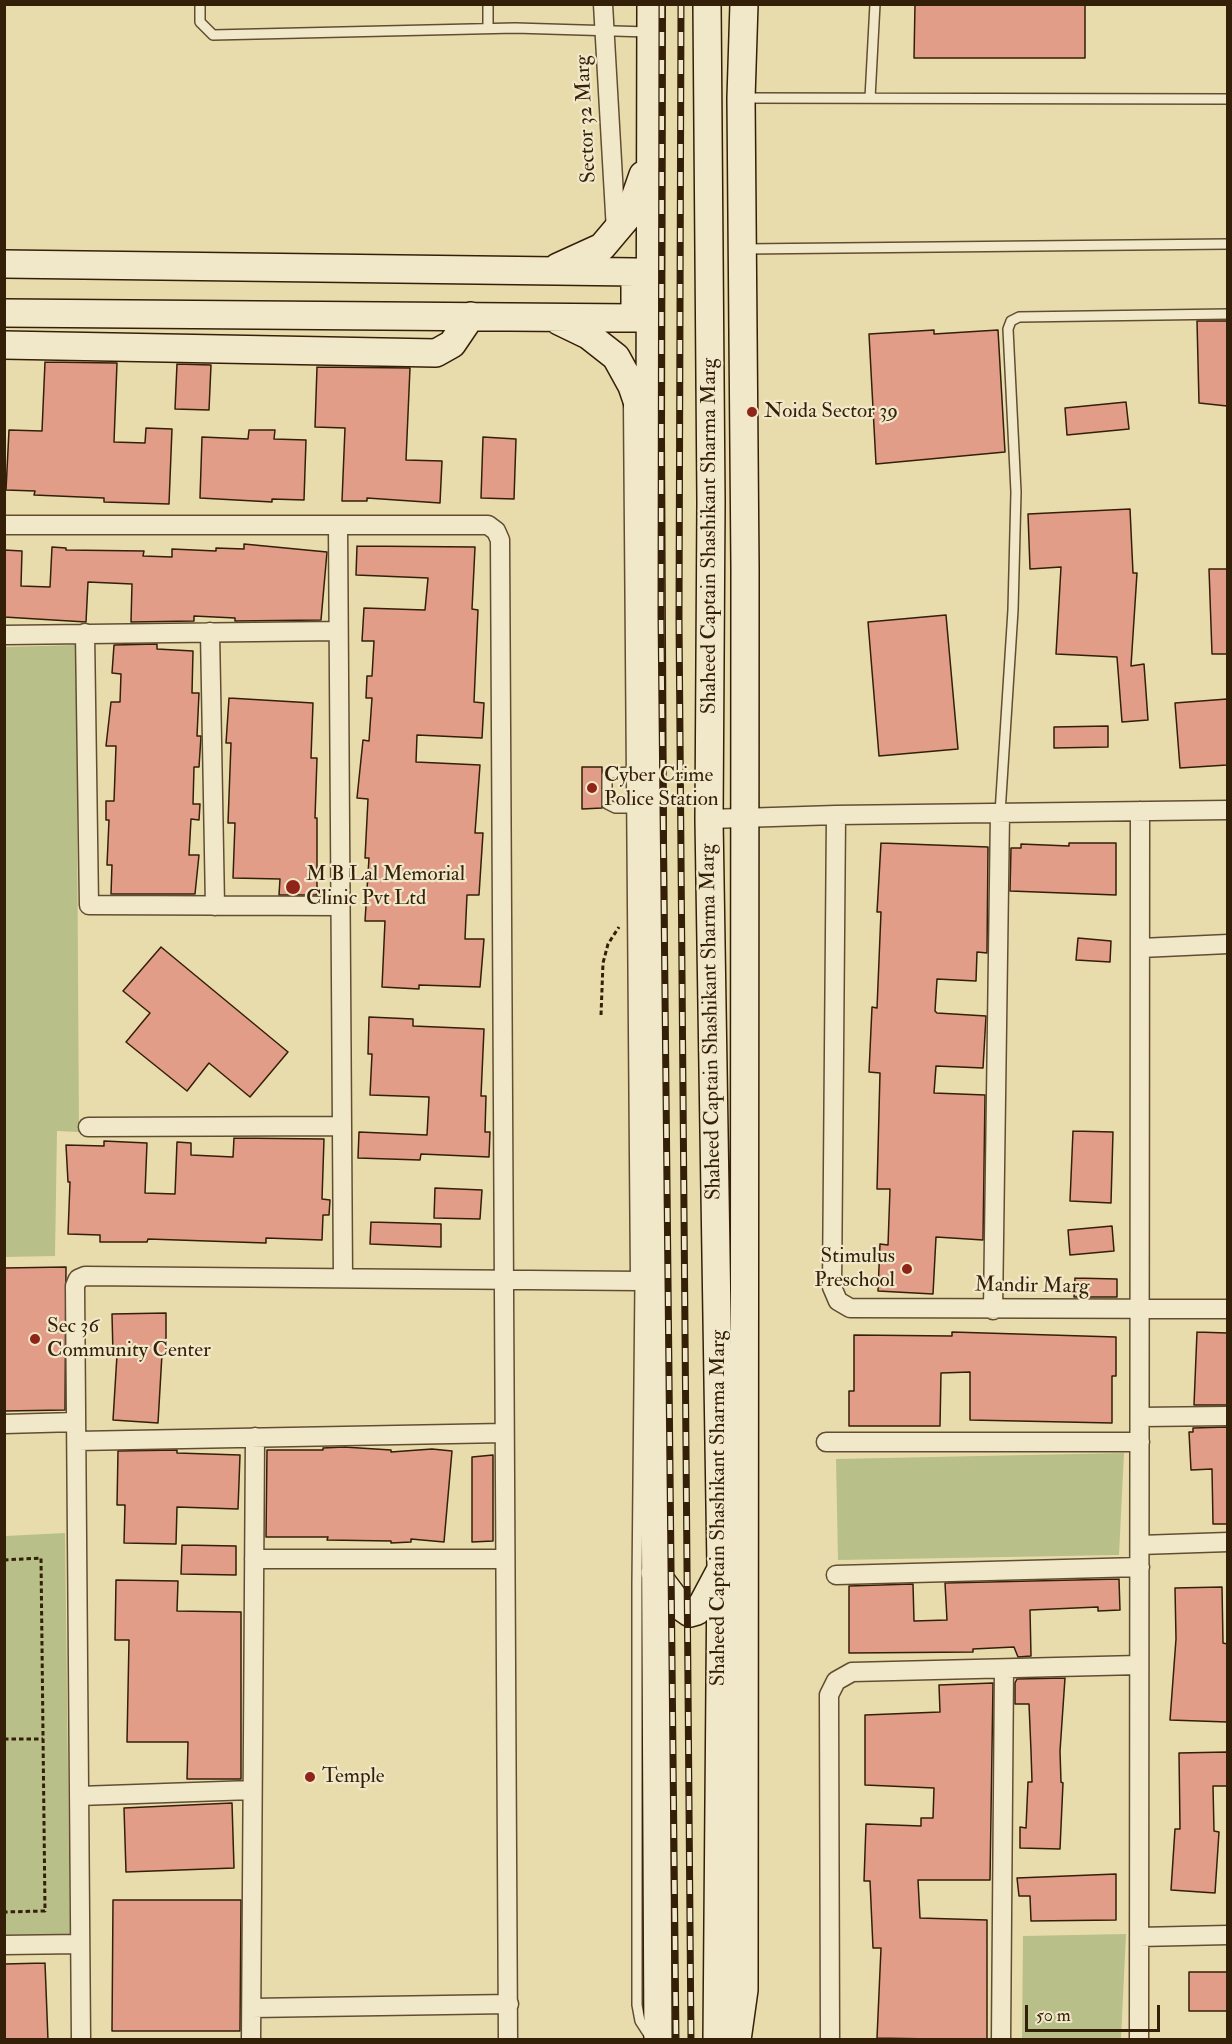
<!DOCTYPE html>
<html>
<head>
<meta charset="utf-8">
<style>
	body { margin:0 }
	#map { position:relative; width:1232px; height:2044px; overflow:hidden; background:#e9dcac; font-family:"IM FELL Double Pica",serif }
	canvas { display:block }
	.frame { position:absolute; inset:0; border:6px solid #341f09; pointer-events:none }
	.scale { position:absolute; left:1025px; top:2005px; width:135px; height:27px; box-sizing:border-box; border:3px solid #341f09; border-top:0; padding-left:8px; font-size:18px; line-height:21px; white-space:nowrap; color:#341f09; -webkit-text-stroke:4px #f1e8c9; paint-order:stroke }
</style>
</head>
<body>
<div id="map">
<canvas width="1232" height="2044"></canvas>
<div class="frame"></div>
<div class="scale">50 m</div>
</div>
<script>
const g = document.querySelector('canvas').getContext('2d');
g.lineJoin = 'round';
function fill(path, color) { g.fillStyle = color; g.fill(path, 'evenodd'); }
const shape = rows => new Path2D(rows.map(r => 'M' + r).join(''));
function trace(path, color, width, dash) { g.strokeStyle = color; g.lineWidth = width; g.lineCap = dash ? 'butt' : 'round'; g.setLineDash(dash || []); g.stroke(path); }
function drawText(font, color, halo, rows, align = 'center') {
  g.font = font + ' "IM FELL Double Pica",serif'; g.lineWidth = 4.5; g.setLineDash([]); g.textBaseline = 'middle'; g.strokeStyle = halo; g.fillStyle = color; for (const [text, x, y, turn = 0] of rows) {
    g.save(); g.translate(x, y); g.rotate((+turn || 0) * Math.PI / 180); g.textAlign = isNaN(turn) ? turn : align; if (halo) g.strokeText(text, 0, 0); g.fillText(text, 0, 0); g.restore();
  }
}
const green = shape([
	[76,645,79,1132,57,1131,55,1256,5,1257,4,647],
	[1124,1453,1119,1555,838,1560,836,1459],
	[65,1533,70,1935,5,1935,5,1536],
	[1126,1934,1121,2039,1022,2039,1023,1936]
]);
const building = shape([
	[915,4,1085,4,1085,58,914,58,915,4],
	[1197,321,1227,321,1227,406,1199,403,1197,321],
	[934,330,934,334,998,330,1005,452,876,464,869,334,934,330],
	[45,362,117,363,114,442,145,443,146,428,172,429,169,504,104,502,104,498,34,495,35,491,6,490,9,430,42,431,45,362],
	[177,364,211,365,209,410,175,409,177,364],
	[317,367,410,368,406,460,442,461,440,503,367,498,367,501,342,501,345,428,315,427,317,367],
	[1126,402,1129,429,1067,435,1065,408,1126,402],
	[249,430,275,430,274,439,306,440,304,500,272,499,272,502,200,498,202,437,248,439,249,430],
	[483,437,516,439,514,499,481,498,483,437],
	[1130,509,1133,573,1137,573,1131,666,1144,664,1148,720,1122,722,1117,657,1056,654,1061,567,1030,569,1028,514,1130,509],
	[244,544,327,552,321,620,235,621,235,618,194,616,194,621,131,622,132,584,88,582,86,622,4,617,4,550,22,551,21,586,50,587,52,547,66,548,66,550,144,551,143,556,172,557,172,549,216,551,216,548,244,549,244,544],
	[357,546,475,547,472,609,478,610,474,702,484,703,482,738,417,735,416,762,480,765,475,833,483,833,479,895,467,895,465,939,484,939,480,987,419,985,419,989,382,987,385,921,365,921,369,858,365,858,368,799,357,798,363,740,369,741,372,698,366,698,367,676,372,676,374,641,362,641,364,608,425,610,428,578,356,575,357,546],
	[1209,569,1227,569,1227,654,1212,654,1209,569],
	[946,615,958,749,879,756,868,622,946,615],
	[157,644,157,649,193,651,192,693,199,693,197,736,201,736,199,767,194,767,193,804,200,804,199,820,191,819,189,855,199,855,195,894,111,894,112,865,107,865,109,820,106,820,106,801,114,801,116,746,106,746,111,702,120,702,121,674,112,673,114,645,157,644],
	[229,698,313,703,311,758,317,758,315,818,317,818,317,895,279,895,280,879,233,878,235,823,228,823,231,743,226,743,229,698],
	[1227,699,1227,765,1180,768,1175,703,1227,699],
	[1108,726,1108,747,1054,748,1054,727,1108,726],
	[582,767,602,767,602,808,582,809,582,767],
	[881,843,988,847,987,953,977,952,976,981,937,979,935,1011,937,1013,986,1016,983,1068,936,1066,934,1093,985,1095,983,1240,936,1237,933,1294,878,1291,880,1244,888,1245,890,1189,877,1189,880,1073,869,1072,872,1007,877,1008,881,912,877,912,881,843],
	[1069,843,1116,843,1116,895,1010,891,1011,848,1021,848,1021,844,1069,846,1069,843],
	[1078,938,1111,941,1110,962,1076,960,1078,938],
	[161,947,288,1052,250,1097,209,1063,187,1091,126,1042,150,1013,123,991,161,947],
	[369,1017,413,1019,413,1026,484,1029,481,1096,486,1096,485,1132,490,1132,489,1157,421,1154,420,1160,358,1158,359,1132,427,1135,429,1097,370,1095,372,1054,368,1054,369,1017],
	[1073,1131,1113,1132,1111,1203,1070,1201,1073,1131],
	[234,1138,324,1139,322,1199,330,1200,329,1215,323,1215,322,1240,266,1238,266,1243,148,1239,147,1242,100,1242,100,1235,68,1234,70,1182,68,1182,66,1145,104,1146,104,1141,147,1143,145,1193,175,1194,177,1142,191,1143,191,1155,233,1157,234,1138],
	[435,1188,482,1190,480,1219,434,1218,435,1188],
	[371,1222,441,1224,441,1247,370,1244,371,1222],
	[1112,1226,1114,1251,1070,1255,1068,1230,1112,1226],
	[66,1267,65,1410,4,1411,4,1268,66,1267],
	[1075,1278,1117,1279,1117,1297,1074,1297,1075,1278],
	[166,1313,166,1354,162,1354,158,1423,113,1420,117,1355,113,1355,112,1314,166,1313],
	[952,1332,1116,1337,1116,1376,1112,1376,1112,1423,970,1420,970,1372,941,1373,940,1426,849,1426,849,1391,854,1391,854,1335,952,1336,952,1332],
	[1197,1332,1227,1333,1227,1405,1194,1405,1197,1332],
	[1227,1427,1227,1524,1213,1524,1212,1469,1191,1470,1189,1432,1193,1432,1193,1428,1227,1427],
	[344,1447,391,1450,391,1452,432,1449,452,1451,444,1542,411,1539,411,1542,391,1543,391,1541,327,1540,328,1537,266,1537,267,1450,323,1450,323,1448,344,1447],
	[177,1450,177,1453,240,1455,238,1509,177,1507,176,1544,124,1543,125,1505,117,1505,118,1451,177,1450],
	[493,1455,493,1541,472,1542,472,1457,493,1455],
	[182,1545,236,1546,236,1575,181,1574,182,1545],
	[1119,1579,1120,1610,1098,1611,1098,1607,1030,1610,1031,1656,1018,1657,1014,1647,973,1649,973,1652,849,1653,849,1586,913,1584,914,1621,947,1620,945,1583,1119,1579],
	[116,1580,178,1581,177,1611,241,1612,241,1779,187,1779,188,1742,127,1742,129,1640,115,1640,116,1580],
	[1222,1587,1223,1643,1227,1644,1227,1722,1170,1720,1176,1639,1175,1588,1222,1587],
	[1065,1678,1060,1751,1061,1782,1063,1783,1060,1849,1020,1848,1020,1827,1026,1828,1028,1782,1032,1782,1031,1751,1029,1704,1015,1704,1015,1683,1017,1679,1065,1678],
	[993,1683,990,1880,918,1880,920,1918,987,1920,987,2040,877,2038,881,1948,873,1948,870,1881,864,1881,866,1824,921,1826,921,1818,933,1818,934,1788,865,1785,865,1715,940,1712,939,1685,993,1683],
	[1227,1752,1227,1786,1213,1786,1214,1831,1219,1832,1215,1893,1171,1890,1175,1829,1180,1829,1179,1753,1227,1752],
	[232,1803,234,1868,126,1872,124,1808,232,1803],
	[1116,1874,1116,1920,1031,1921,1030,1896,1019,1896,1017,1878,1116,1874],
	[113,1900,241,1900,240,2031,112,2031,113,1900],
	[45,1963,48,2040,4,2040,4,1964,45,1963],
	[1189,1972,1227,1972,1227,2011,1189,2011,1189,1972]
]);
const path = shape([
	[601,1015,603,963,608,944,619,927],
	[4,1560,41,1558,45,1911,4,1912],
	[4,1739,43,1739]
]);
const lane = shape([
	[200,4,200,22,213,35,515,28,648,32],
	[488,28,488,4],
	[744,98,1228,99],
	[870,98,875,4],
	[744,249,1228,244],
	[635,772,610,773,607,775,607,804,615,808,635,808],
	[1000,813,1013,610,1016,492,1008,329,1011,321,1019,317,1228,314],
	[642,1281,640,1281,637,1584,637,2005,640,2021,651,2038]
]);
const street = shape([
	[603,4,616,231],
	[4,525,488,525,496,531,500,540,508,2040],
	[338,526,343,1278],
	[210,632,215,906],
	[85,633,89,905,340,906],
	[4,635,338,631],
	[836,815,832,1287,838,1301,850,1308,1228,1309],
	[709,819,836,815,1228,810],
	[1141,948,1228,944],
	[88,1127,342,1126],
	[993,1310,1000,813],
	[1140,1417,1228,1416],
	[4,1424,76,1422],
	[77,1441,504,1433],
	[826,1442,1140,1442],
	[1140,1545,1228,1542],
	[254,1559,505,1559],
	[836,1575,1140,1567],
	[79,1796,252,1790],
	[1139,1937,1228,1935],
	[4,1945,80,1944],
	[252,2008,509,2004],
	[81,2040,75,1286,78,1279,85,1276,640,1281,633,404],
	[251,2040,255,1437],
	[830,2040,829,1695,836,1681,852,1672,1139,1665],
	[1001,2040,1004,1669],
	[1139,2040,1140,811]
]);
const secondary = shape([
	[651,4,650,436,658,2040],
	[707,4,711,502,709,819,721,1567,717,2040],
	[4,264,635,272,635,318,4,313],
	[558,267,602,247,629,215,643,175],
	[559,321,588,335,616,357,632,386,643,418],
	[4,345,436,353,452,344,471,316],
	[655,1573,680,1606,690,1613,697,1611,703,1603,720,1571],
	[737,2040,744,1990,745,568,741,98,744,4]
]);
const rail = shape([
	[662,4,661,615,676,2040],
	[681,4,679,619,691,2040]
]);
const markers = [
	[752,412,6,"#8f2418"],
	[592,788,6,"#8f2418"],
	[293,887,8,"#8f2418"],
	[907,1269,6,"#8f2418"],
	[35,1339,6,"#8f2418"],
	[310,1777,6,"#8f2418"]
];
const streetNames = [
	["Sector 32 Marg",587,119,-93],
	["Shaheed Captain Shashikant Sharma Marg",710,536,-90],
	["Shaheed Captain Shashikant Sharma Marg",712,1022,-91],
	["Mandir Marg",1032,1287,1],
	["Shaheed Captain Shashikant Sharma Marg",719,1508,-90]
];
const poiNames = [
	["Noida Sector 39",764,412],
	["Cyber Crime",604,776],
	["Police Station",604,800],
	["M B Lal Memorial",306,875],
	["Clinic Pvt Ltd",306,899],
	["Stimulus",895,1257,"right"],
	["Preschool",895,1281,"right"],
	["Sec 36",47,1327],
	["Community Center",47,1351],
	["Temple",322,1777]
];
fill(green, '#b9bf88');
fill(building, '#e19d88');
trace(building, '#341f09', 1.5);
trace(lane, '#614e32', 12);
trace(street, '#614e32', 21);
trace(secondary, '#341f09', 30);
trace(path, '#341f09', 3, [4.5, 3]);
trace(lane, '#f1e8c9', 9);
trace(street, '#f1e8c9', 18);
trace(secondary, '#f1e8c9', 27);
trace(rail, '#341f09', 7);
trace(rail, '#f1e8c9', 4.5, [14]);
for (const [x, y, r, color] of markers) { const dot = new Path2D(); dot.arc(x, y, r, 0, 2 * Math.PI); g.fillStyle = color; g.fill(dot); trace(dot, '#f1e8c9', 2); }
drawText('21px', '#341f09', '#f1e8c9', streetNames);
drawText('21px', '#341f09', '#f1e8c9', poiNames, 'left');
</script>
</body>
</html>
